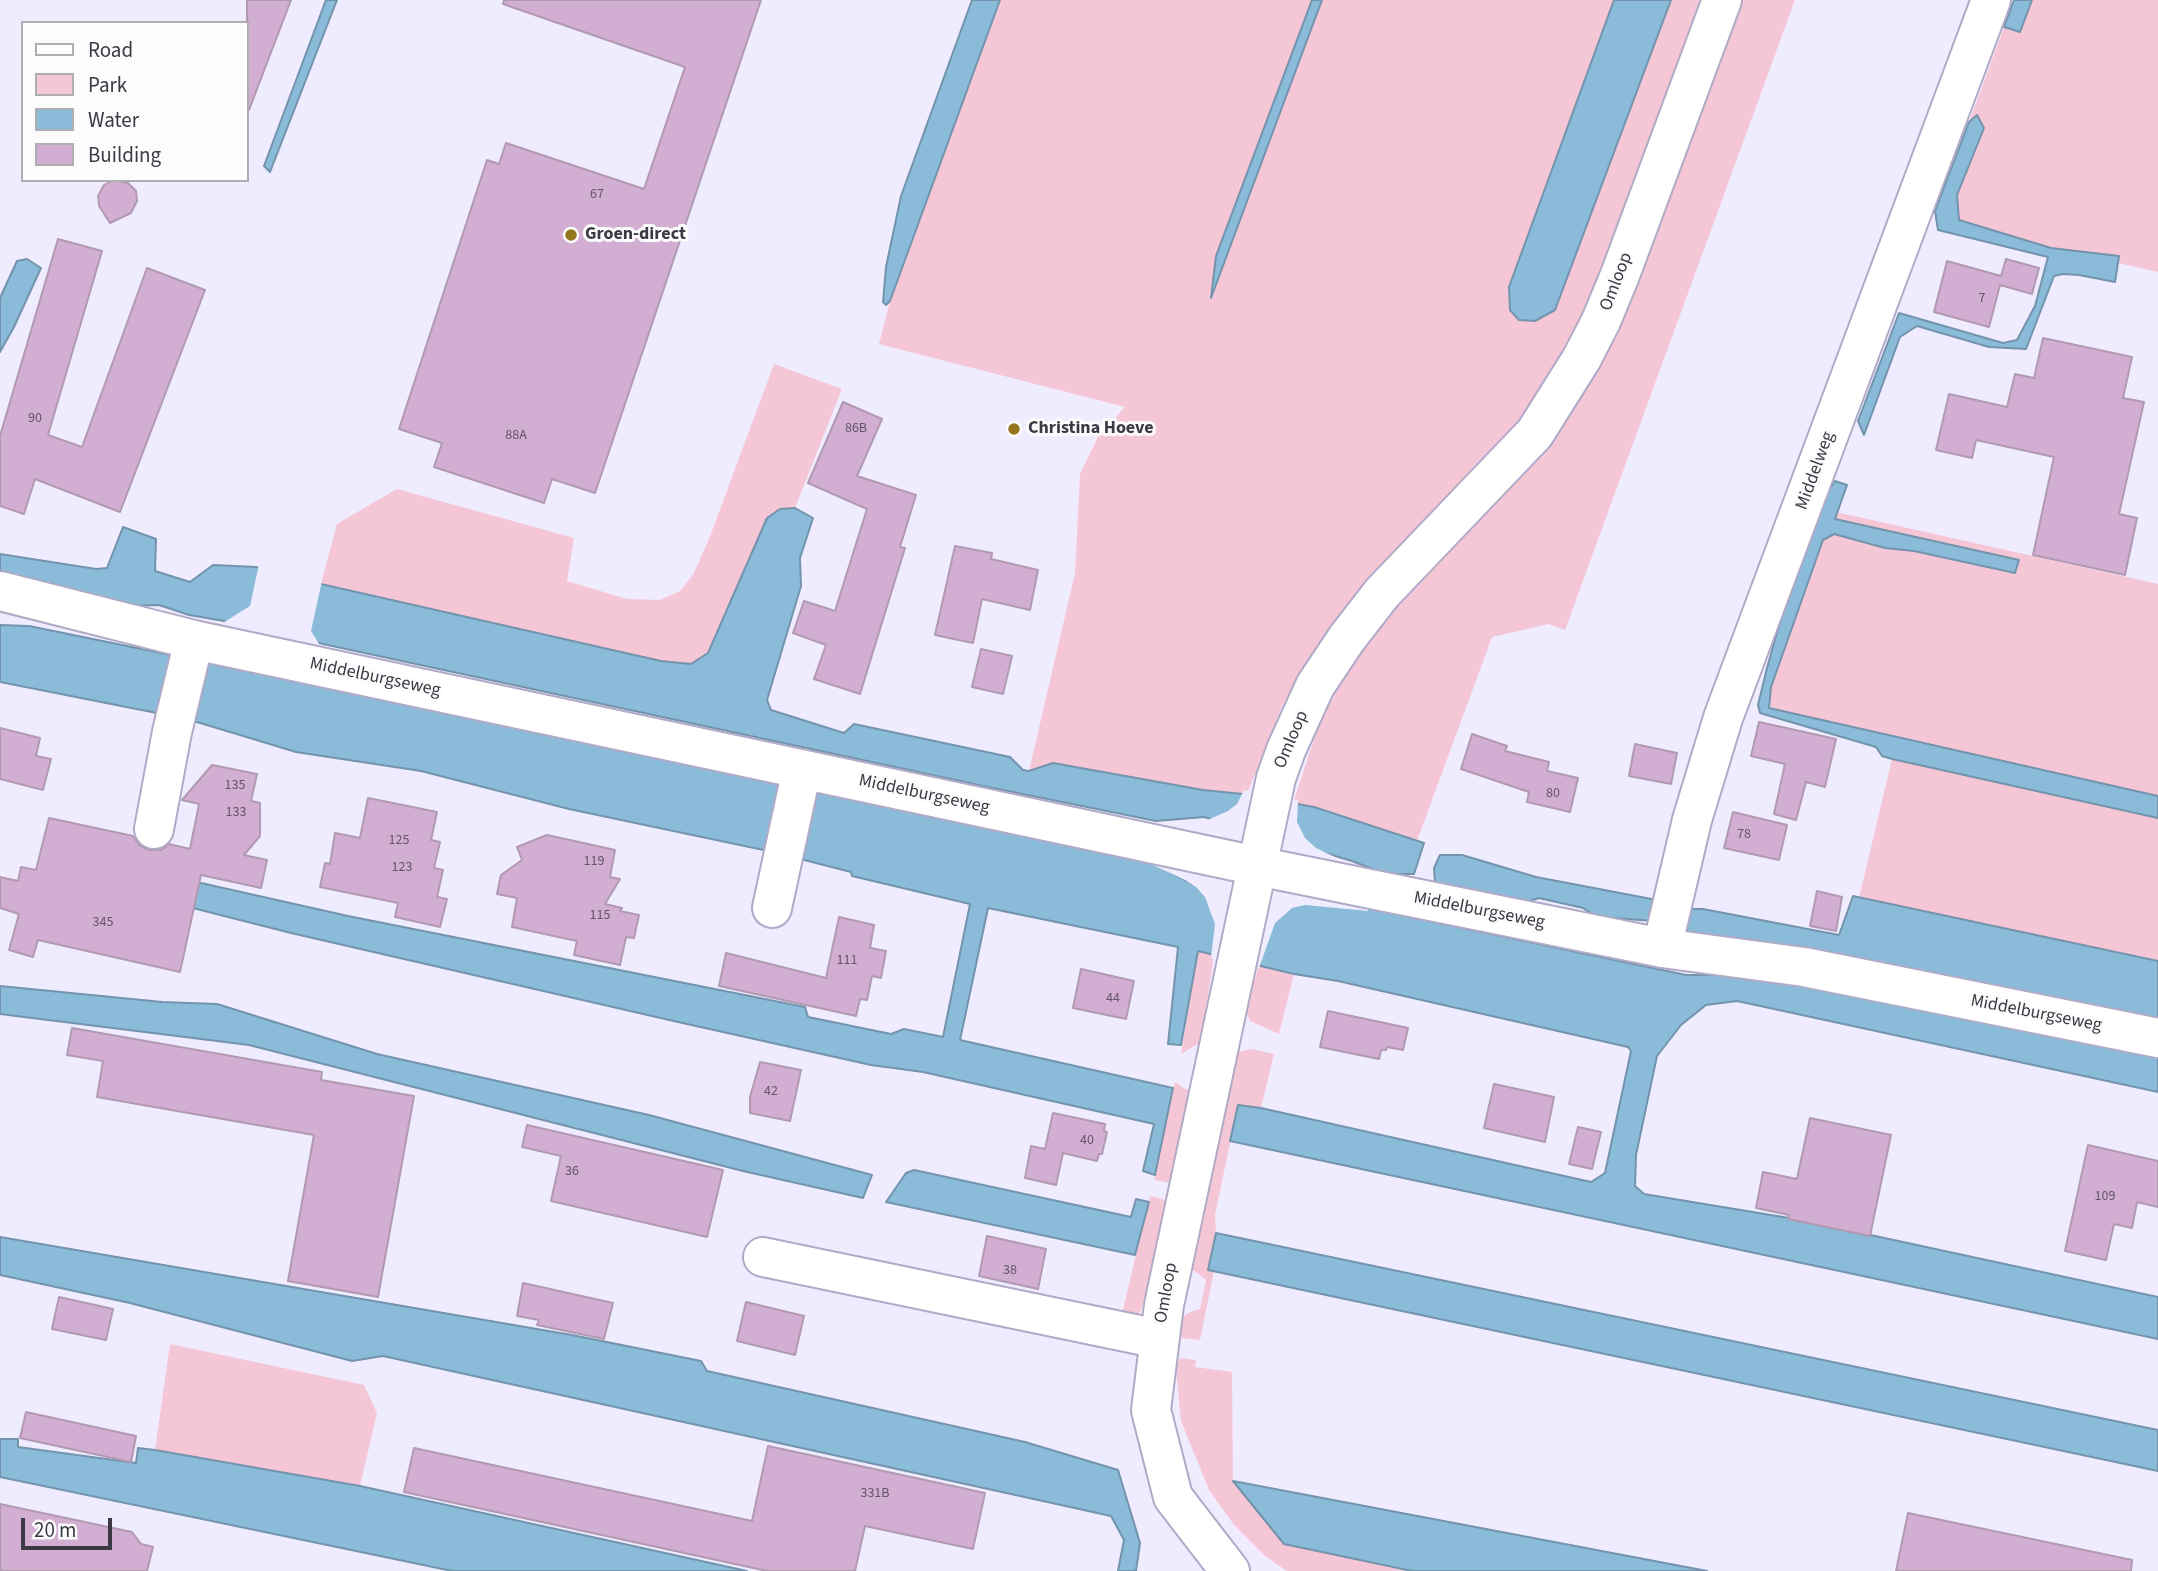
<!DOCTYPE html>
<html>
<head>
<meta charset="utf-8">
<style>
	body { margin:0 }
	#map { position:relative; width:2158px; height:1571px; overflow:hidden; background:#f0ecff; font-family:"Source Sans 3",sans-serif }
	canvas { display:block }
	.legend { position:absolute; left:21px; top:21px; width:228px; height:161px; box-sizing:border-box; background:#fcfcfc; border:2px solid #afaeb3; margin:0; padding:9px 12px; list-style:none; font-size:21px; color:#3c3945 }
	.legend li { display:flex; align-items:center; gap:14px; height:35px }
	.legend b { width:35px; border:2px solid #afaeb3 }
	.scale { position:absolute; left:21px; top:1518px; width:91px; height:32px; box-sizing:border-box; border:4px solid #3c3945; border-top:0; padding-left:9px; font-size:21px; line-height:24px; white-space:nowrap; color:#3c3945; -webkit-text-stroke:5px #fcfcfc; paint-order:stroke }
</style>
</head>
<body>
<div id="map">
<canvas width="2158" height="1571"></canvas>
<ul class="legend">
<li><b style="height:9px;background:#fff"></b>Road</li>
<li><b style="height:19px;background:#f5c6d6"></b>Park</li>
<li><b style="height:19px;background:#8abbd8"></b>Water</li>
<li><b style="height:19px;background:#d3aed3"></b>Building</li>
</ul>
<div class="scale">20 m</div>
</div>
<script>
const g = document.querySelector('canvas').getContext('2d');
g.lineJoin = 'round';
function fill(path, color) { g.fillStyle = color; g.fill(path, 'evenodd'); }
const shape = rows => new Path2D(rows.map(r => 'M' + r).join(''));
function trace(path, color, width, dash) { g.strokeStyle = color; g.lineWidth = width; g.lineCap = dash ? 'butt' : 'round'; g.setLineDash(dash || []); g.stroke(path); }
function drawText(font, color, halo, rows, align = 'center') {
  g.font = font + ' "Source Sans 3",sans-serif'; g.lineWidth = 6; g.setLineDash([]); g.textBaseline = 'middle'; g.strokeStyle = halo; g.fillStyle = color; for (const [text, x, y, turn = 0] of rows) {
    g.save(); g.translate(x, y); g.rotate((+turn || 0) * Math.PI / 180); g.textAlign = isNaN(turn) ? turn : align; if (halo) g.strokeText(text, 0, 0); g.fillText(text, 0, 0); g.restore();
  }
}
const green = shape([
	[1000,0,1614,0,1509,287,1511,310,1519,320,1535,321,1555,310,1671,0,1708,0,1584,324,1526,419,1355,598,1327,632,1282,706,1247,794,1203,790,1053,763,1029,771,1075,573,1080,474,1098,437,1125,407,879,344,890,301],
	[1741,0,1795,0,1565,630,1549,624,1492,637,1417,841,1314,807,1293,803,1318,727,1346,673,1380,622,1642,269],
	[2014,0,2004,27,2019,32,2032,0,2158,0,2158,272,2118,263,2119,256,2051,248,1959,220,1957,196,1984,128,1977,116,1969,122],
	[774,364,842,389,795,508,780,509,767,518,707,653,692,664,661,661,321,584,337,524,397,489,574,538,567,581,627,599,660,600,680,591,693,575,709,539],
	[1836,512,2158,584,2158,796,1769,708,1771,687,1823,540,1835,534,1885,548,2019,561,1834,519],
	[1892,759,2158,818,2158,961,1859,898],
	[1198,951,1214,955,1201,1042,1181,1054],
	[1259,964,1294,974,1279,1034,1250,1021,1244,1008,1251,979,1255,979],
	[1251,1049,1274,1054,1261,1108,1238,1105,1215,1215,1216,1233,1208,1269,1214,1271,1200,1340,1182,1338,1180,1319,1190,1312,1200,1309,1206,1280,1188,1266,1231,1061,1239,1052],
	[1175,1082,1185,1089,1191,1090,1172,1183,1154,1180],
	[1150,1196,1169,1201,1161,1237,1141,1310,1136,1317,1121,1318],
	[170,1344,364,1385,377,1413,360,1486,155,1450],
	[1180,1358,1196,1360,1195,1367,1232,1372,1233,1481,1284,1544,1412,1571,1287,1571,1265,1556,1234,1525,1209,1490,1181,1421,1176,1368]
]);
const water = shape([
	[326,0,337,0,270,172,264,166,326,0],
	[972,0,1000,0,890,301,886,305,883,302,886,267,901,196,972,0],
	[1312,0,1322,0,1211,298,1216,256,1312,0],
	[1614,0,1671,0,1555,310,1535,321,1519,320,1510,310,1509,287,1614,0],
	[2014,0,2032,0,2020,32,2004,27,2014,0],
	[1977,115,1984,128,1957,195,1959,220,2051,248,2119,256,2115,282,2079,275,2063,274,2054,276,2026,349,1989,347,1917,326,1900,337,1864,435,1858,421,1899,313,2003,343,2017,340,2035,306,2048,257,1938,230,1935,211,1969,122,1977,115],
	[27,259,41,268,14,327,0,352,0,298,17,261,27,259],
	[1835,481,1847,485,1835,519,2019,560,2015,573,1914,551,1885,548,1834,534,1823,540,1771,687,1769,708,2158,796,2158,818,1892,759,1882,756,1876,747,1760,713,1758,705,1767,668,1789,590,1818,505,1835,481],
	[795,508,813,518,800,558,801,586,767,700,771,710,844,733,854,724,1010,757,1023,770,1029,771,1053,763,1203,790,1243,794,1314,807,1424,843,1414,874,1385,874,1352,861,1204,817,1156,821,988,787,323,644,271,629,189,615,159,605,132,606,0,576,0,554,96,569,107,568,123,527,156,539,155,571,190,582,213,565,256,567,321,584,661,661,691,664,708,653,767,518,780,509,795,508],
	[0,625,29,626,176,656,1150,862,1195,885,1294,906,1301,903,1372,909,1686,975,1733,975,1856,987,2158,1053,2158,1092,1737,1001,1706,1005,1681,1025,1657,1056,1636,1155,1635,1186,1644,1194,1801,1220,2158,1297,2158,1339,1230,1141,1238,1105,1261,1108,1591,1182,1605,1173,1631,1051,1628,1047,1338,981,1294,974,1198,951,1181,1045,1168,1044,1178,947,988,908,960,1040,1173,1088,1155,1175,1143,1171,1154,1124,923,1072,871,1065,678,1022,291,933,75,878,161,874,348,916,805,1007,808,1017,891,1034,904,1029,943,1037,970,904,852,876,851,872,773,852,569,809,421,771,296,752,187,719,0,682,0,625],
	[1440,855,1462,855,1536,877,1662,901,1655,921,1597,917,1583,908,1539,898,1520,904,1435,883,1434,868,1440,855],
	[1853,896,2158,961,2158,1024,1688,934,1685,918,1687,909,1703,909,1839,935,1853,896],
	[0,986,162,1002,217,1004,377,1054,649,1115,872,1175,863,1198,743,1171,249,1045,0,1014,0,986],
	[914,1170,1131,1217,1136,1199,1149,1202,1135,1255,886,1202,906,1173,914,1170],
	[1216,1233,2158,1430,2158,1471,1208,1270,1216,1233],
	[0,1237,572,1335,701,1361,707,1371,1025,1442,1118,1470,1140,1543,1136,1571,1118,1571,1124,1540,1111,1516,383,1356,352,1361,130,1303,0,1275,0,1237],
	[0,1439,18,1439,18,1447,136,1463,138,1448,155,1450,360,1486,747,1571,452,1571,0,1477,0,1439],
	[1233,1481,1707,1571,1412,1571,1284,1544,1233,1481]
]);
const pier = shape([
	[259,564,322,581,311,631,321,647,271,633,221,624,250,606],
	[1244,790,1298,800,1297,822,1305,838,1316,848,1354,866,1205,821,1228,811,1237,804],
	[1151,859,1197,882,1293,902,1301,899,1369,905,1368,911,1305,905,1292,908,1275,923,1259,968,1211,958,1215,924,1205,897,1196,887,1185,880,1142,860]
]);
const building = shape([
	[247,0,291,0,249,110,247,109,247,0],
	[504,0,761,0,595,493,552,479,544,503,434,467,442,443,399,429,487,160,499,164,506,143,644,189,685,67,503,4,504,0],
	[113,180,128,183,136,191,137,201,131,213,110,223,99,206,98,196,104,185,113,180],
	[58,239,102,251,48,435,82,447,147,268,205,290,120,512,35,479,24,514,0,506,0,436,58,239],
	[2006,259,2039,268,2032,294,2000,285,1989,327,1934,312,1947,261,2001,276,2006,259],
	[2043,338,2132,357,2123,398,2144,402,2119,514,2137,518,2125,575,2033,555,2054,457,1976,440,1972,458,1936,450,1949,394,2007,407,2015,374,2034,378,2043,338],
	[843,402,882,419,857,476,916,495,900,547,905,548,860,694,814,679,826,645,793,633,804,601,835,611,867,509,808,483,843,402],
	[955,546,992,553,991,559,1038,570,1030,610,982,599,973,643,935,635,955,546],
	[981,649,1012,656,1003,694,972,687,981,649],
	[1759,722,1836,739,1825,787,1806,782,1796,820,1774,814,1785,764,1751,756,1759,722],
	[0,728,40,738,36,756,51,759,43,790,0,779,0,728],
	[1472,734,1507,746,1505,751,1549,762,1547,771,1578,778,1570,812,1527,802,1529,792,1461,769,1472,734],
	[1635,744,1677,753,1671,784,1629,776,1635,744],
	[212,765,257,774,251,801,260,803,260,836,244,855,267,860,261,888,201,875,180,972,38,940,33,957,9,950,19,914,0,908,0,877,18,881,21,867,36,870,49,818,133,836,139,845,149,850,161,850,169,844,190,849,199,804,182,800,212,765],
	[368,798,437,812,431,840,440,842,434,868,443,870,437,897,447,899,440,927,395,917,398,903,320,887,325,863,330,864,335,833,360,838,368,798],
	[1733,812,1787,825,1779,860,1724,848,1733,812],
	[547,835,615,850,610,877,620,879,605,904,622,908,620,911,639,915,634,938,626,937,620,965,574,955,577,941,512,927,517,898,497,894,501,875,522,860,517,847,547,835],
	[1817,891,1842,897,1836,931,1810,926,1817,891],
	[839,917,874,925,870,948,886,951,881,978,872,976,867,1000,860,999,856,1016,719,986,726,953,826,978,839,917],
	[1081,969,1134,981,1126,1019,1073,1008,1081,969],
	[1328,1011,1408,1028,1403,1050,1387,1047,1386,1050,1381,1050,1379,1059,1320,1047,1328,1011],
	[72,1028,322,1072,321,1080,414,1096,378,1297,288,1281,314,1135,97,1097,103,1061,67,1055,72,1028],
	[760,1062,801,1070,790,1121,750,1113,750,1097,760,1062],
	[1494,1084,1554,1097,1545,1142,1484,1128,1494,1084],
	[1053,1113,1105,1124,1104,1131,1107,1132,1102,1154,1099,1154,1097,1161,1063,1153,1056,1185,1025,1178,1031,1146,1045,1149,1053,1113],
	[1810,1118,1891,1135,1870,1236,1788,1219,1789,1215,1756,1208,1763,1172,1797,1179,1810,1118],
	[527,1125,723,1170,707,1237,551,1201,561,1156,522,1147,527,1125],
	[1578,1127,1601,1132,1592,1169,1569,1164,1578,1127],
	[2088,1145,2158,1161,2158,1207,2137,1202,2132,1228,2114,1224,2106,1260,2065,1251,2088,1145],
	[987,1236,1046,1249,1038,1289,979,1276,987,1236],
	[523,1283,613,1303,604,1339,537,1325,539,1320,517,1316,523,1283],
	[59,1297,113,1309,106,1340,52,1329,59,1297],
	[746,1302,804,1316,795,1355,737,1341,746,1302],
	[26,1412,136,1436,131,1462,20,1438,26,1412],
	[768,1446,985,1493,973,1549,865,1526,855,1571,767,1571,404,1492,414,1448,752,1521,768,1446],
	[0,1504,132,1532,141,1544,153,1547,147,1571,0,1571,0,1504],
	[1908,1513,2132,1560,2131,1571,1896,1571,1908,1513]
]);
const minor = shape([
	[0,591,194,640,1257,866,1662,948,1804,967,2158,1038],
	[154,829,172,732,194,640],
	[772,908,802,769],
	[1662,948,1692,820,1723,718,1991,0],
	[763,1257,1159,1339],
	[1230,1571,1173,1497,1151,1410,1164,1305,1276,778,1286,750,1315,686,1347,638,1382,593,1535,433,1582,358,1601,321,1620,275,1722,0]
]);
const markers = [
	[571,235,7,"#95761e"],
	[1014,429,7,"#95761e"]
];
const numberNames = [
	["67",597,195],
	["7",1982,299],
	["90",35,419],
	["86B",856,429],
	["88A",516,436],
	["135",235,786],
	["80",1553,794],
	["133",236,813],
	["78",1744,835],
	["125",399,841],
	["119",594,862],
	["123",402,868],
	["115",600,916],
	["345",103,923],
	["111",847,961],
	["44",1113,999],
	["42",771,1092],
	["40",1087,1141],
	["36",572,1172],
	["109",2105,1197],
	["38",1010,1271],
	["331B",875,1494]
];
const poiNames = [
	["Groen-direct",585,235],
	["Christina Hoeve",1028,429]
];
const streetNames = [
	["Omloop",1617,282,-69],
	["Middelweg",1816,471,-70],
	["Middelburgseweg",375,678,12],
	["Omloop",1292,740,-67],
	["Middelburgseweg",924,795,12],
	["Middelburgseweg",1479,911,11],
	["Middelburgseweg",2036,1014,11],
	["Omloop",1167,1293,-80]
];
fill(green, '#f5c6d6');
fill(water, '#8abbd8');
trace(water, '#7394ac', 2);
fill(pier, '#f0ecff');
fill(building, '#d3aed3');
trace(building, '#b19ab1', 2);
trace(minor, '#b0aac7', 42);
trace(minor, '#fff', 38);
for (const [x, y, r, color] of markers) { const dot = new Path2D(); dot.arc(x, y, r, 0, 2 * Math.PI); g.fillStyle = color; g.fill(dot); trace(dot, '#fcfcfc', 2.5); }
drawText('14px', '#625668', null, numberNames);
drawText('bold 18px', '#3c3945', '#fcfcfc', poiNames, 'left');
drawText('18px', '#3c3945', '#fcfcfc', streetNames);
</script>
</body>
</html>
